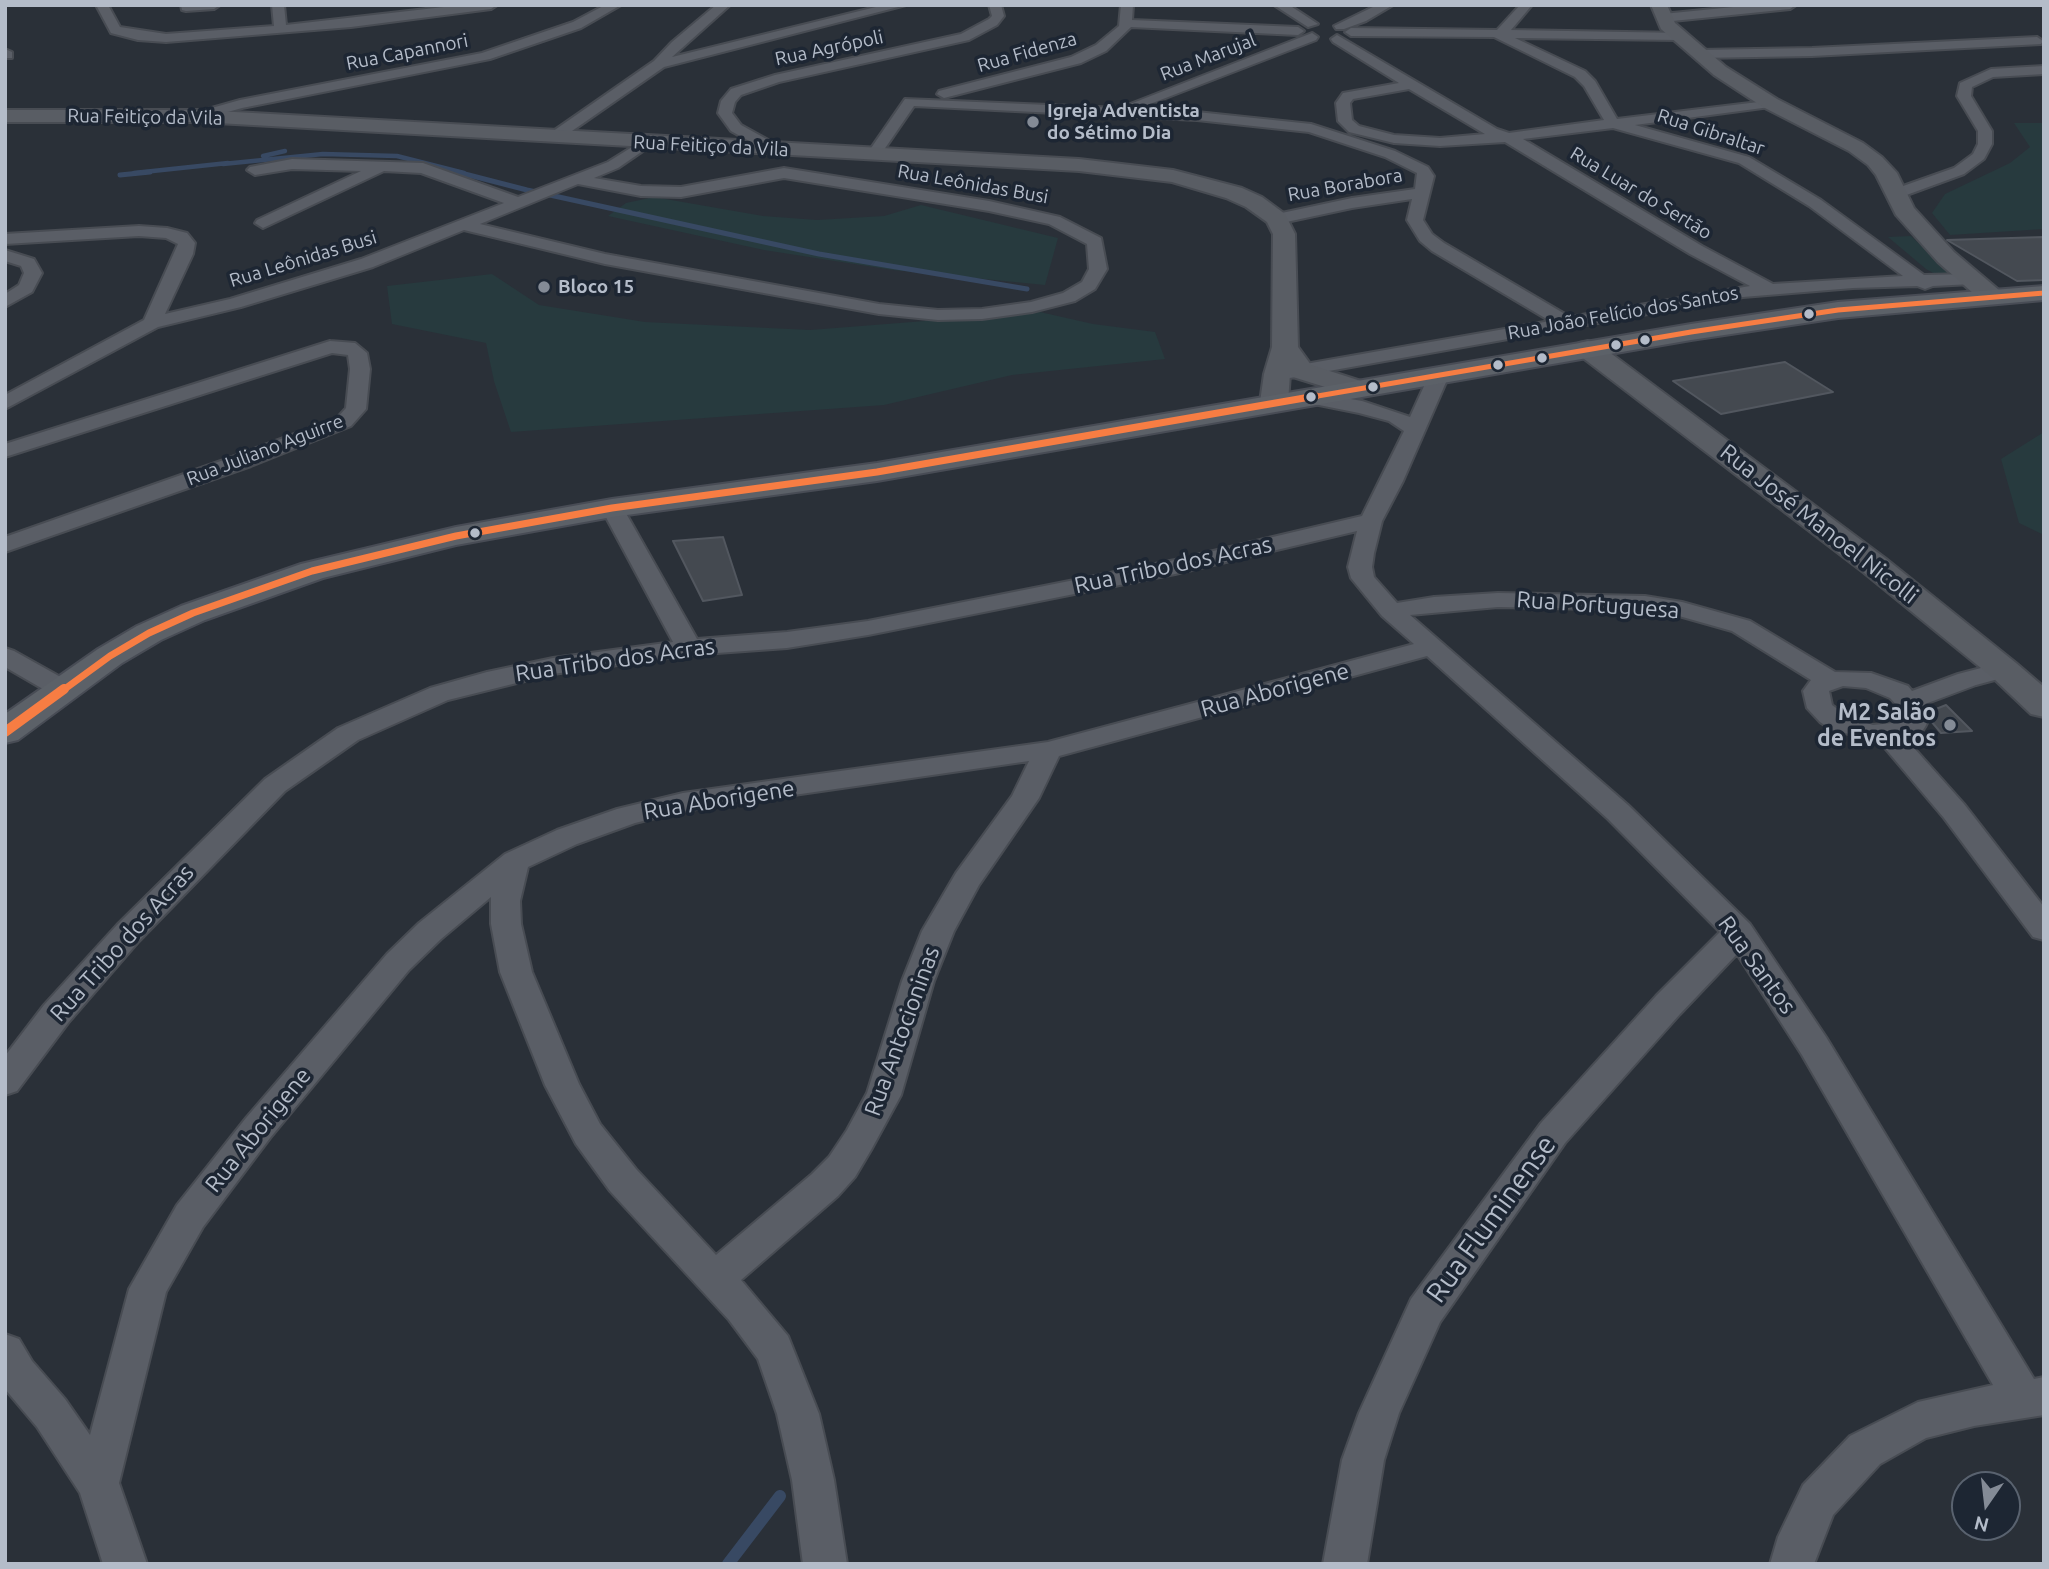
<!DOCTYPE html>
<html>
<head>
<meta charset="utf-8">
<style>
	body { margin:0 }
	#map { position:relative; width:2049px; height:1569px; overflow:hidden; background:#2a3038; font-family:Ubuntu,sans-serif }
	canvas { display:block }
	.frame { position:absolute; inset:0; border:7px solid #b4bcc9; pointer-events:none }
	.north { position:absolute; left:1951px; top:1471px; width:70px; height:70px; box-sizing:border-box; background:#1d2633; border:2px solid #59626f; border-radius:50%; rotate:194deg; font-size:19px; font-weight:700; line-height:28px; text-align:center; color:#b4bcc9 }
	.north::after { content:''; display:block; margin:auto; width:24px; height:32px; background:#848b96; clip-path:polygon(50% 0,100% 100%,50% 72%,0 100%) }
</style>
</head>
<body>
<div id="map">
<canvas width="2049" height="1569"></canvas>
<div class="frame"></div>
<div class="north">N</div>
</div>
<script>
const g = document.querySelector('canvas').getContext('2d');
g.lineJoin = 'round';
function fill(path, color) { g.fillStyle = color; g.fill(path, 'evenodd'); }
const shape = rows => new Path2D(rows.map(r => 'M' + r).join(''));
function trace(path, color, width, dash) { g.strokeStyle = color; g.lineWidth = width; g.lineCap = dash ? 'butt' : 'round'; g.setLineDash(dash || []); g.stroke(path); }
function drawText(font, color, halo, rows, align = 'center') {
  g.font = font + ' Ubuntu,sans-serif'; g.lineWidth = 7; g.setLineDash([]); g.textBaseline = 'middle'; g.strokeStyle = halo; g.fillStyle = color; for (const [text, x, y, turn = 0] of rows) {
    g.save(); g.translate(x, y); g.rotate((+turn || 0) * Math.PI / 180); g.textAlign = isNaN(turn) ? turn : align; if (halo) g.strokeText(text, 0, 0); g.fillText(text, 0, 0); g.restore();
  }
}
const green = shape([
	[2014,123,2044,123,2044,229,1950,235,1932,213,1945,194,2010,163,2030,147],
	[654,197,763,216,817,220,884,216,921,205,1058,238,1045,285,893,270,764,250,608,216,626,203],
	[1911,236,1948,272,1947,275,1937,275,1926,269,1888,237],
	[492,274,539,305,645,322,810,330,1040,312,1093,324,1155,332,1165,359,1012,375,884,405,511,432,494,381,486,343,392,324,387,286],
	[2044,432,2044,535,2019,523,2001,459]
]);
const streamFar2 = shape([
	[263,156,285,151],
	[223,164,323,154,397,156,464,173],
	[134,173,228,163]
]);
const streamFar1 = shape([
	[457,172,527,190,819,254,1027,289],
	[120,175,150,172]
]);
const stream = shape([
	[728,1564,780,1496]
]);
const building = shape([
	[2044,237,2044,280,2017,281,1947,240,2044,237],
	[1785,362,1833,392,1721,414,1673,381,1785,362],
	[723,537,742,595,703,601,673,541,723,537],
	[1946,705,1972,731,1941,733,1931,721,1931,711,1946,705]
]);
const street = shape([
	[96,5,108,5,120,27,166,34,274,26,272,5,284,5,286,25,461,5,497,5,491,9,351,27,166,42,138,40,111,33,96,5],
	[181,5,220,5,214,9,186,11,182,10,181,5],
	[605,5,621,5,581,28,490,59,242,108,199,120,192,116,194,113,240,100,482,53,573,22,605,5],
	[716,5,730,5,672,57,884,5,906,5,664,67,559,140,549,140,547,137,549,134,654,61,672,42,716,5],
	[989,5,1001,5,1004,16,997,25,969,40,779,82,741,95,735,102,732,113,741,125,779,146,781,149,779,152,769,152,731,131,718,113,721,101,731,89,775,75,961,34,989,19,992,16,989,5],
	[1121,5,1133,5,1132,20,1298,27,1304,31,1298,35,1131,27,1106,51,1081,63,944,98,937,94,939,91,1071,57,1096,45,1119,26,1121,5],
	[1274,5,1289,5,1318,24,1308,27,1274,5],
	[1377,5,1393,5,1366,21,1344,29,1336,29,1334,26,1377,5],
	[1520,5,1532,5,1511,30,1683,33,1685,36,1679,40,1515,38,1585,71,1595,81,1617,119,1775,100,1775,106,1770,107,1635,125,1749,157,1821,200,1924,275,1972,274,1981,279,1972,284,1933,286,1925,289,1917,286,1853,288,1743,297,1284,379,1274,373,1277,369,1550,321,1432,251,1420,241,1407,220,1412,199,1352,208,1277,224,1271,222,1269,219,1277,214,1352,198,1415,189,1417,173,1385,157,1309,132,1197,120,914,106,879,157,869,157,867,154,905,99,1120,108,1312,33,1318,37,1316,40,1137,109,1197,112,1311,124,1395,151,1428,167,1434,176,1423,220,1432,234,1444,243,1570,317,1750,286,1690,254,1505,142,1440,146,1394,143,1349,132,1338,121,1336,103,1343,93,1399,83,1333,42,1331,39,1337,35,1497,129,1509,133,1604,120,1584,86,1575,77,1494,37,1351,36,1345,32,1351,28,1497,30,1520,5],
	[1409,89,1485,134,1440,138,1394,135,1359,126,1352,120,1350,103,1353,99,1409,89],
	[1613,128,1739,163,1809,206,1903,276,1773,284,1702,246,1523,139,1613,128],
	[1753,5,1796,5,1790,9,1663,22,1657,18,1663,14,1753,5],
	[2037,37,2043,41,2041,44,1812,56,1699,58,1693,54,1699,50,1812,48,2037,37],
	[5,49,12,52,12,58,5,58,5,49],
	[2044,66,2044,74,1993,77,1972,87,1971,96,1992,131,1992,144,1984,159,1964,174,1901,197,1889,197,1887,194,1889,191,1954,168,1973,154,1978,144,1978,131,1957,96,1960,83,1991,69,2044,66],
	[645,139,650,140,652,143,650,146,618,168,594,178,641,186,681,187,784,168,989,201,1060,217,1101,238,1107,269,1095,289,1075,301,1032,312,982,319,938,320,879,314,605,264,464,230,373,267,241,307,158,327,5,409,5,395,144,320,178,244,166,238,139,236,5,244,5,234,139,226,167,228,187,233,195,243,193,254,165,314,230,299,361,259,504,203,421,173,384,171,263,228,255,223,257,220,361,171,292,169,255,175,247,170,250,167,292,159,423,163,518,197,608,162,645,139],
	[784,178,989,211,1049,224,1087,244,1089,269,1082,282,1063,293,1031,302,982,309,938,310,879,304,605,254,480,224,578,184,641,196,681,197,784,178],
	[5,250,34,259,42,273,32,292,5,307,5,294,19,285,24,273,21,266,5,261,5,250],
	[330,341,355,343,367,353,370,369,366,409,351,426,251,466,5,552,5,537,235,456,337,418,346,408,350,369,348,355,332,353,5,457,5,444,330,341],
	[1440,367,1450,373,1403,481,1382,521,1374,553,1372,567,1374,577,1397,603,1434,597,1498,593,1645,596,1682,602,1750,621,1835,672,1871,673,1908,686,1912,691,1958,674,2004,662,2013,665,2017,670,2013,675,1976,685,1925,704,1930,717,1925,727,1921,733,1906,739,1964,804,2044,907,2044,940,2033,937,1944,818,1879,741,1832,730,1820,722,1807,708,1803,691,1811,680,1732,631,1679,616,1645,610,1498,607,1410,615,1628,805,1750,924,1826,1037,2034,1379,2044,1377,2044,1415,1974,1426,1926,1438,1880,1464,1833,1515,1814,1564,1770,1564,1778,1537,1803,1485,1850,1436,1918,1402,1993,1385,1802,1055,1737,954,1680,1014,1565,1143,1440,1322,1399,1413,1384,1460,1367,1564,1323,1564,1342,1460,1359,1413,1411,1299,1541,1123,1656,996,1720,932,1608,819,1427,656,1059,756,1039,798,979,885,954,931,934,981,901,1095,871,1150,855,1177,838,1196,741,1280,788,1336,819,1414,834,1480,847,1564,803,1564,792,1480,777,1414,758,1359,729,1320,610,1191,576,1144,545,1085,500,972,491,924,491,897,441,939,409,970,270,1138,203,1227,166,1292,119,1483,147,1564,103,1564,80,1493,37,1427,5,1389,5,1334,19,1339,32,1361,65,1399,90,1435,129,1289,177,1205,246,1118,387,954,419,923,505,854,557,830,617,809,683,793,1048,742,1414,644,1382,616,1351,578,1348,567,1357,531,1175,574,868,635,787,648,689,655,553,674,448,700,358,740,285,791,139,941,68,1023,17,1091,5,1095,5,1056,44,1005,117,925,265,779,338,728,430,688,487,672,553,658,673,642,601,508,604,503,612,501,620,503,623,508,697,639,787,632,868,621,1175,560,1362,516,1404,431,1389,421,1359,413,1299,401,1296,397,1299,393,1306,391,1362,401,1410,417,1430,373,1440,367],
	[1843,686,1866,688,1890,698,1903,712,1901,722,1873,725,1850,718,1832,705,1829,691,1843,686],
	[1029,761,1012,796,956,873,922,931,902,981,867,1093,847,1130,829,1157,812,1174,716,1255,636,1169,600,1124,579,1084,532,972,521,924,520,901,528,867,577,844,635,823,683,811,1029,761],
	[5,648,14,651,73,684,77,690,73,696,64,698,55,696,5,667,5,648]
]);
const secondary = shape([
	[1651,5,1667,5,1675,23,1726,67,1777,99,1863,143,1882,157,1897,173,1914,208,1954,252,2000,291,2003,296,2000,301,1991,303,1982,301,1938,262,1896,215,1876,175,1868,165,1849,151,1763,107,1714,75,1661,29,1651,5],
	[5,110,199,110,1079,159,1173,170,1242,188,1262,197,1285,214,1295,234,1298,347,1311,365,1364,382,1368,388,1364,394,1354,396,1293,377,1290,374,1288,402,1284,408,1274,410,1264,408,1260,402,1264,374,1272,347,1273,234,1267,222,1246,207,1226,198,1172,182,1079,171,199,122,5,122,5,110],
	[1588,341,1597,343,1885,558,2016,663,2044,687,2044,717,2031,714,1992,677,1863,572,1579,355,1575,349,1579,343,1588,341]
]);
const primary = shape([
	[2044,286,2044,300,1838,318,1691,340,877,481,612,517,456,545,323,578,205,620,161,640,122,663,18,740,5,743,5,714,98,649,137,626,181,606,301,564,456,527,612,499,877,463,1691,324,1838,302,2044,286]
]);
const bus1Far2 = shape([
	[1306,398,1691,332,1838,310,2044,293]
]);
const bus1Far1 = shape([
	[62,691,110,656,149,633,193,613,312,571,456,536,612,508,877,472,1316,396]
]);
const bus1 = shape([
	[5,732,64,689]
]);
const markers = [
	[1033,122,7,"#848b96"],
	[544,287,7,"#848b96"],
	[1809,314,6,"#b4bcc9"],
	[1645,340,6,"#b4bcc9"],
	[1616,345,6,"#b4bcc9"],
	[1542,358,6,"#b4bcc9"],
	[1498,365,6,"#b4bcc9"],
	[1373,387,6,"#b4bcc9"],
	[1311,397,6,"#b4bcc9"],
	[475,533,6,"#b4bcc9"],
	[1950,725,7,"#848b96"]
];
const farStreetnames = [
	["Rua Agrópoli",829,48,-12],
	["Rua Capannori",407,52,-11],
	["Rua Fidenza",1027,52,-16],
	["Rua Marujal",1208,57,-21],
	["Rua Feitiço da Vila",145,117,1],
	["Rua Gibraltar",1711,132,18],
	["Rua Feitiço da Vila",711,146,3],
	["Rua Leônidas Busi",973,184,10],
	["Rua Borabora",1345,185,-10],
	["Rua Luar do Sertão",1641,193,31],
	["Rua Leônidas Busi",303,259,-17],
	["Rua João Felício dos Santos",1623,313,-10],
	["Rua Juliano Aguirre",265,450,-21]
];
const farPoinames = [
	["Igreja Adventista",1047,111],
	["do Sétimo Dia",1047,133],
	["Bloco 15",558,287]
];
const streetNames = [
	["Rua José Manoel Nicolli",1819,524,38],
	["Rua Tribo dos Acras",1173,565,-12],
	["Rua Portuguesa",1598,605,4],
	["Rua Tribo dos Acras",615,660,-8],
	["Rua Aborigene",1275,690,-15],
	["Rua Aborigene",719,800,-9],
	["Rua Tribo dos Acras",122,943,-48],
	["Rua Santos",1757,965,54],
	["Rua Antocioninas",902,1031,-70],
	["Rua Aborigene",258,1130,-51]
];
const poiNames = [
	["M2 Salão",1936,712],
	["de Eventos",1936,738]
];
const nearStreetnames = [
	["Rua Fluminense",1491,1219,-54]
];
fill(green, '#273a3e');
trace(streamFar2, '#384963', 4.5);
trace(streamFar1, '#384963', 5);
trace(stream, '#384963', 12);
fill(building, '#444950');
trace(building, '#52575f', 2);
trace(street, '#484c53', 4);
trace(secondary, '#484c53', 4);
trace(primary, '#484c55', 4);
fill(street, '#5a5e66');
fill(secondary, '#595d64');
fill(primary, '#5c6168');
trace(bus1Far2, '#f77d43', 5);
trace(bus1Far1, '#f77d43', 7);
trace(bus1, '#f77d43', 10);
for (const [x, y, r, color] of markers) { const dot = new Path2D(); dot.arc(x, y, r, 0, 2 * Math.PI); g.fillStyle = color; g.fill(dot); trace(dot, '#1d2633', 2.5); }
drawText('19px', '#b4bcc9', '#1d2633', farStreetnames);
drawText('bold 19px', '#b4bcc9', '#1d2633', farPoinames, 'left');
drawText('23px', '#b4bcc9', '#1d2633', streetNames);
drawText('bold 23px', '#b4bcc9', '#1d2633', poiNames, 'right');
drawText('28px', '#b4bcc9', '#1d2633', nearStreetnames);
</script>
</body>
</html>
